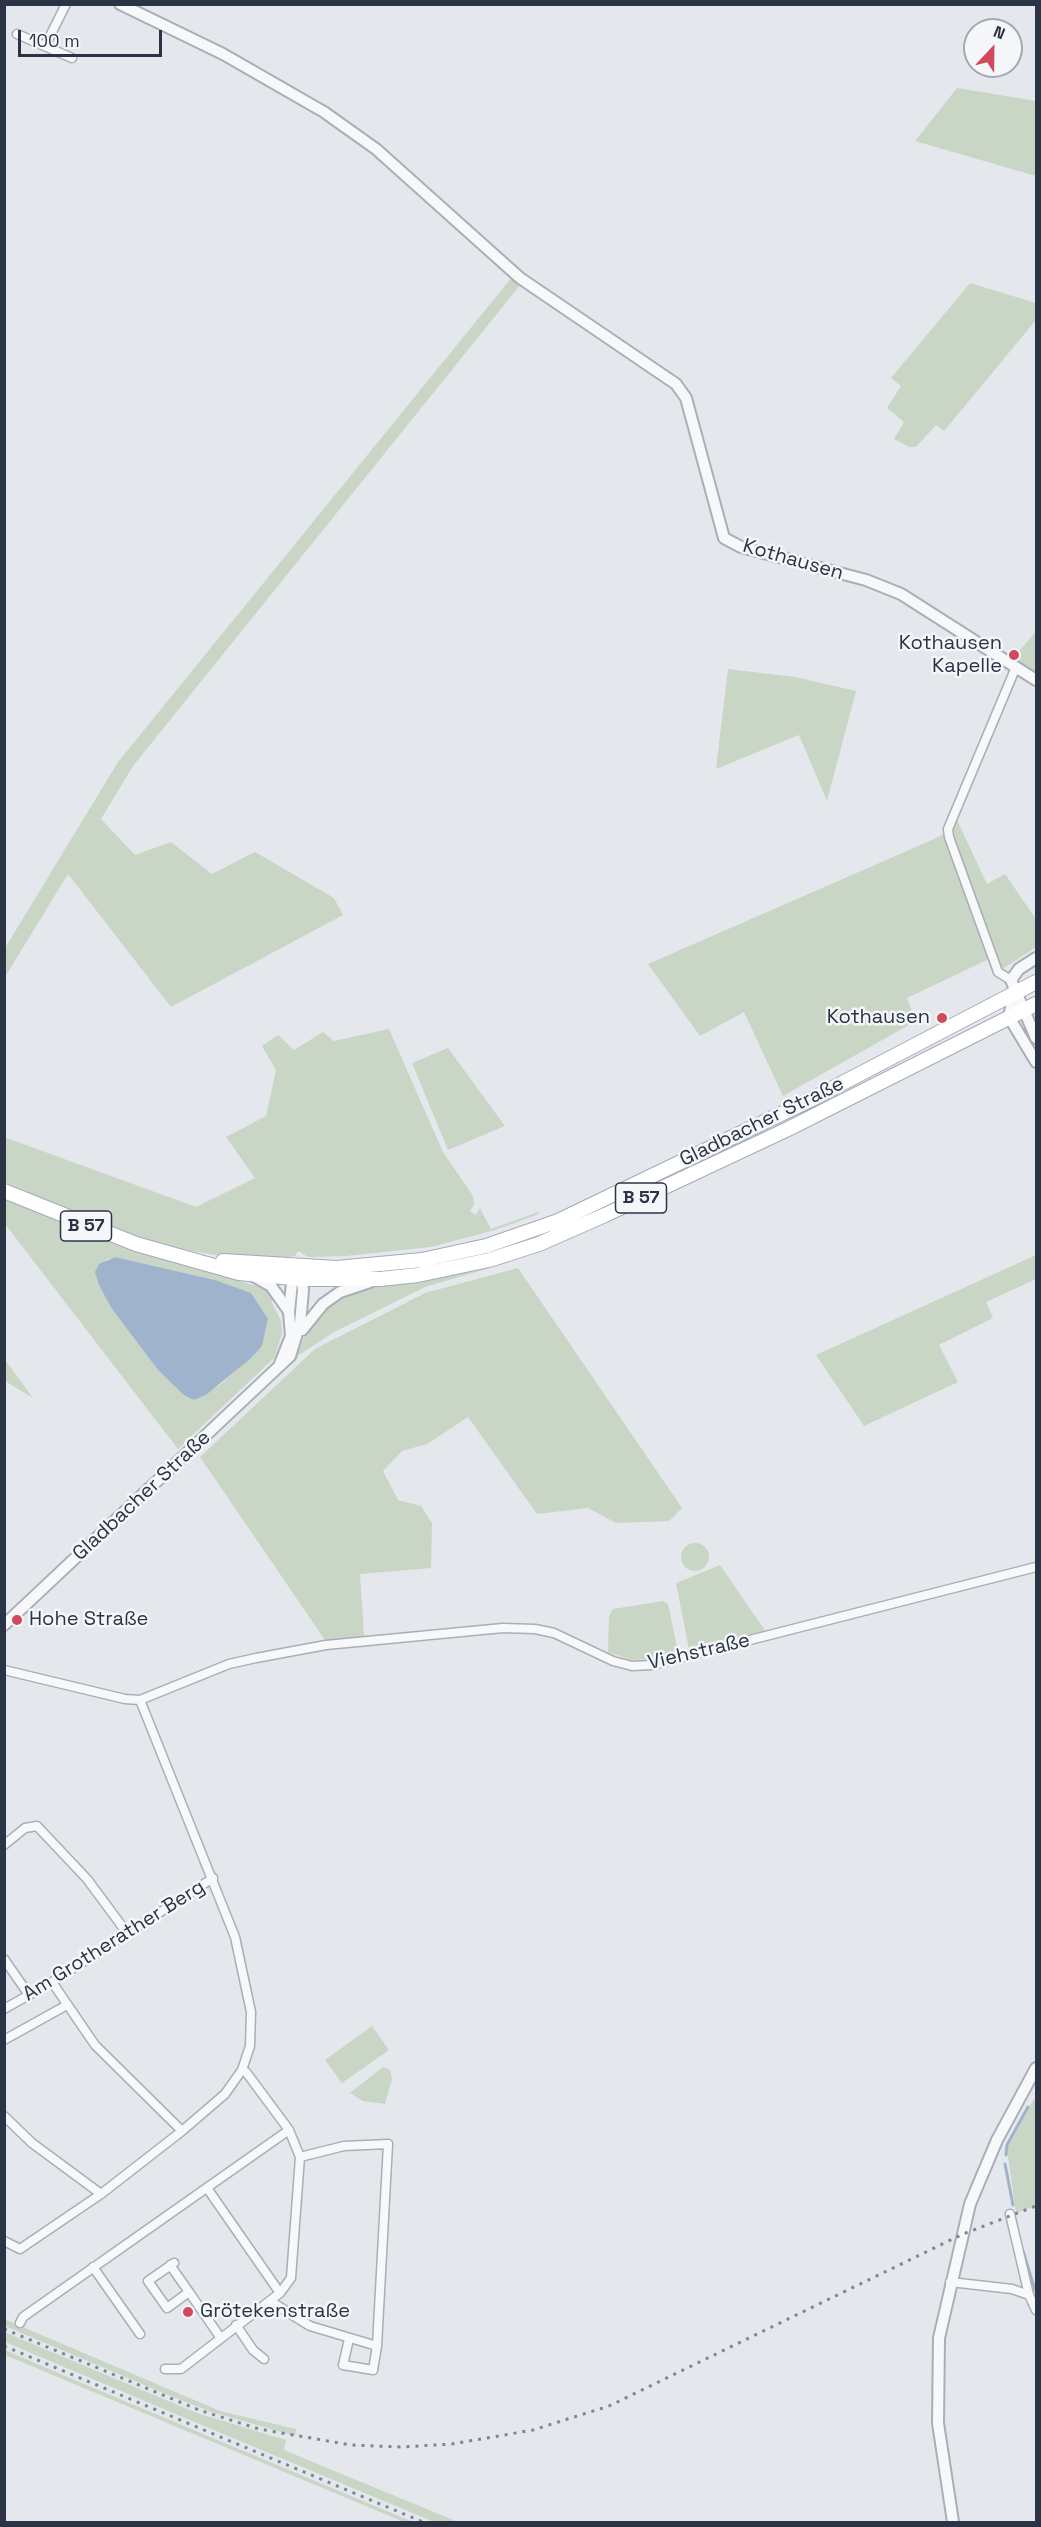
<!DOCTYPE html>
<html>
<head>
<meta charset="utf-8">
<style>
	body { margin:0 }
	#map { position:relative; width:1041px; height:2527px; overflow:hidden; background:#e4e7ec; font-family:"Space Grotesk",sans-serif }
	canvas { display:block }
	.frame { position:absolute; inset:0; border:6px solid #2b3445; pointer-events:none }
	.north { position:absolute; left:963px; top:18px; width:60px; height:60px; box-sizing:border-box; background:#f4f6f9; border:2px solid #a4a8b1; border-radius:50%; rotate:22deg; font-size:16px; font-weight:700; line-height:24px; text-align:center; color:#2b3445 }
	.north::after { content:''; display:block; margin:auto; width:21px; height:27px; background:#d1495b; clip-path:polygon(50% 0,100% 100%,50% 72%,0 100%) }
	.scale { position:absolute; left:18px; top:30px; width:144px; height:27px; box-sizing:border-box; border:3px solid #2b3445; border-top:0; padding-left:8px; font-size:18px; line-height:21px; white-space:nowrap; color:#2b3445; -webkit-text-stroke:4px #f4f6f9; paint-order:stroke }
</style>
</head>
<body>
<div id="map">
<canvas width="1041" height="2527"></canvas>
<div class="frame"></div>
<div class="north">N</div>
<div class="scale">100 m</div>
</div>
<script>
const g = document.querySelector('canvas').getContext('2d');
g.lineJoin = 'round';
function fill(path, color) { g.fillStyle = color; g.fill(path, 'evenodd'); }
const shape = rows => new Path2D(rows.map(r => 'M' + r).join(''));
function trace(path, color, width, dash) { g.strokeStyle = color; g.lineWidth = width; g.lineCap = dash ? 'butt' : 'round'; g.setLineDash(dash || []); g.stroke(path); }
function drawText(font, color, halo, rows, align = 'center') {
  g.font = font + ' "Space Grotesk",sans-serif'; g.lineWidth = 5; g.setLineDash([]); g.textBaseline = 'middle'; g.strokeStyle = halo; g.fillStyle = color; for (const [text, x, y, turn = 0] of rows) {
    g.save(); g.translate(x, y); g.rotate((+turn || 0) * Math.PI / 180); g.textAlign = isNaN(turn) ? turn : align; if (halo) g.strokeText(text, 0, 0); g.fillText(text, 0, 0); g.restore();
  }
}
const green = shape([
	[957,88,1036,101,1036,176,915,141],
	[512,277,521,284,133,766,101,819,135,855,171,842,212,874,255,852,334,898,343,915,171,1007,68,874,5,977,5,948,118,762],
	[970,283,1036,303,1036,320,944,431,936,425,916,447,909,447,894,439,904,422,887,408,901,386,891,378],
	[1036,631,1036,676,1012,660],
	[728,669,795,677,856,691,827,801,799,735,716,769],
	[955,816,987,884,1005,874,1036,919,1036,947,995,974,989,959,907,998,916,1021,783,1096,744,1012,700,1036,648,964,932,840,951,830],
	[389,1029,443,1152,473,1196,474,1205,470,1211,476,1215,480,1208,491,1229,538,1212,539,1214,495,1230,431,1247,346,1256,308,1257,298,1251,295,1256,253,1261,166,1247,96,1222,5,1182,4,1137,196,1207,255,1178,226,1137,266,1116,276,1070,262,1046,278,1035,294,1050,323,1032,334,1041],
	[448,1048,505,1126,448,1150,412,1063],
	[5,1196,126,1248,263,1288,273,1295,272,1303,281,1321,282,1334,274,1358,178,1449,5,1224],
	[115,1257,215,1280,268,1319,262,1346,221,1384,194,1400,158,1370,112,1309,105,1260],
	[1036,1255,1036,1279,986,1302,993,1318,939,1345,958,1382,864,1426,816,1355],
	[508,1260,510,1262,425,1287,334,1332,299,1355,295,1362,294,1360,309,1326,342,1295,361,1289,467,1272],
	[518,1268,682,1508,669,1521,616,1523,588,1508,537,1514,468,1417,427,1444,402,1451,383,1471,398,1500,421,1506,432,1523,431,1568,360,1574,364,1636,325,1640,200,1457,315,1349,425,1293],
	[4,1360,5,1360,33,1398,5,1381],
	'681 1557a14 14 0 1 1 28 0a14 14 0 1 1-28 0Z',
	[720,1565,766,1632,689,1649,676,1583],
	[663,1601,668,1604,678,1652,650,1659,631,1660,608,1652,609,1616,613,1609],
	[372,2026,389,2050,342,2083,325,2060],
	[383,2067,390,2070,392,2079,385,2104,363,2101,350,2093],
	[1034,2099,1036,2100,1036,2206,1016,2213,1007,2149],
	[4,2319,220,2411,296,2429,295,2436,212,2412,168,2395,5,2326],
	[4,2332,197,2413,286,2440,284,2450,458,2522,434,2522,173,2413,5,2342],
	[5,2350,77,2381,413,2522,404,2522,5,2355]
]);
const water = shape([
	[115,1257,215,1280,251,1293,268,1319,262,1346,250,1359,207,1394,194,1400,184,1395,158,1370,112,1309,99,1285,95,1272,99,1264]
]);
const stream = shape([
	[1006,2155,1007,2145,1028,2107],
	[1005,2164,1013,2205],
	[1023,2251,1035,2290]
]);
const minor = shape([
	[17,34,72,58],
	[46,44,66,4],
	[1011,980,998,972,949,837,948,829,1016,667],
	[4,1670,125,1699,140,1700,229,1664,256,1658,326,1645,503,1628,535,1629,554,1633,613,1661,632,1666,652,1665,1036,1567],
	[4,1845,25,1828,37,1826,87,1879,127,1933],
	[4,1959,29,1995],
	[52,1982,95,2045,182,2131],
	[4,2009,52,1982,213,1878],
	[4,2040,67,2005],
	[4,2116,32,2143,101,2194],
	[207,2188,280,2293],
	[1010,2214,1029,2295,1036,2310],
	[4,2241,20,2249,101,2194,182,2131,225,2094,242,2070,250,2046,251,2012,235,1937,140,1700],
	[170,2265,189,2292,167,2308,148,2281,174,2263],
	[93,2267,140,2334],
	[950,2282,1012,2289,1029,2295],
	[189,2292,220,2337],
	[270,2301,310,2326,377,2346,388,2144,344,2146,300,2157],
	[20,2323,23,2317,289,2130],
	[236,2325,253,2350,264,2359],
	[349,2339,343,2365,373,2370,377,2346],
	[165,2369,181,2369,280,2293,291,2278,300,2157,289,2130,246,2072,242,2070]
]);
const tertiary = shape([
	[120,4,223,54,324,112,376,149,520,278,676,384,686,398,724,538,741,547,866,580,901,594,1036,680],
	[1036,958,1019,969,1011,980,1036,1038],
	[1014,993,1009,1017,1036,1062],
	[253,1276,271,1286,288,1310],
	[302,1330,323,1304,340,1292,370,1282],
	[279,1366,291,1336,289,1312,293,1273],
	[4,1625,290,1356,300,1324,303,1290,301,1274],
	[953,2522,938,2423,939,2338,970,2204,997,2140,1036,2068]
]);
const primary = shape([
	[4,1191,136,1244,239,1273,303,1279,380,1279,418,1275,489,1260,539,1244,605,1215,788,1129,1036,1004],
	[223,1261,337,1268,422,1260,486,1246,558,1221,810,1100,1036,982]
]);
const rail = shape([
	[4,2329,199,2410,259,2429,351,2445,401,2447,452,2444,533,2430,609,2406,963,2234,1036,2206],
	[4,2346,423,2522]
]);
const markers = [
	[1014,655,6,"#d1495b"],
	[942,1018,6,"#d1495b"],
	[17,1620,6,"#d1495b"],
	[188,2312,6,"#d1495b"]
];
const shields = [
	[641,1198,51],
	[86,1226,51]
];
const shieldNames = [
	["B 57",641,1198],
	["B 57",86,1226]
];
const streetNames = [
	["Kothausen",793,560,16],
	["Gladbacher Straße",762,1122,-26],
	["Gladbacher Straße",142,1496,-43],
	["Viehstraße",699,1652,-13],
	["Am Grotherather Berg",114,1941,-32]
];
const poiNames = [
	["Kothausen",1002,644],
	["Kapelle",1002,667],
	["Kothausen",930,1018],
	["Hohe Straße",29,1620,"left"],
	["Grötekenstraße",200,2312,"left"]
];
fill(green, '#c9d6c5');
fill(water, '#9fb4cc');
trace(stream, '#9fb4cc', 3);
trace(minor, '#a9aeb7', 11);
trace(tertiary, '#a9aeb7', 14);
trace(primary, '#a3abb8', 16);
trace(minor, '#f7f8fa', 8);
trace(tertiary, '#f7f8fa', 10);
trace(primary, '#fff', 14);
trace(rail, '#7d8696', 3, [3, 6]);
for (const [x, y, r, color] of markers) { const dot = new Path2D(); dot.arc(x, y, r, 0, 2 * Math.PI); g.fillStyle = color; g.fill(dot); trace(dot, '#f4f6f9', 2); }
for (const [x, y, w] of shields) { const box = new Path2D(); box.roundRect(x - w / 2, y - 15, w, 30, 4.5); g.fillStyle = '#f4f6f9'; g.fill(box); trace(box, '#2b3445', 1.5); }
drawText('bold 18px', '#2b3445', null, shieldNames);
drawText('20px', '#2b3445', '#f4f6f9', streetNames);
drawText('20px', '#2b3445', '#f4f6f9', poiNames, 'right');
</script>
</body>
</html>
